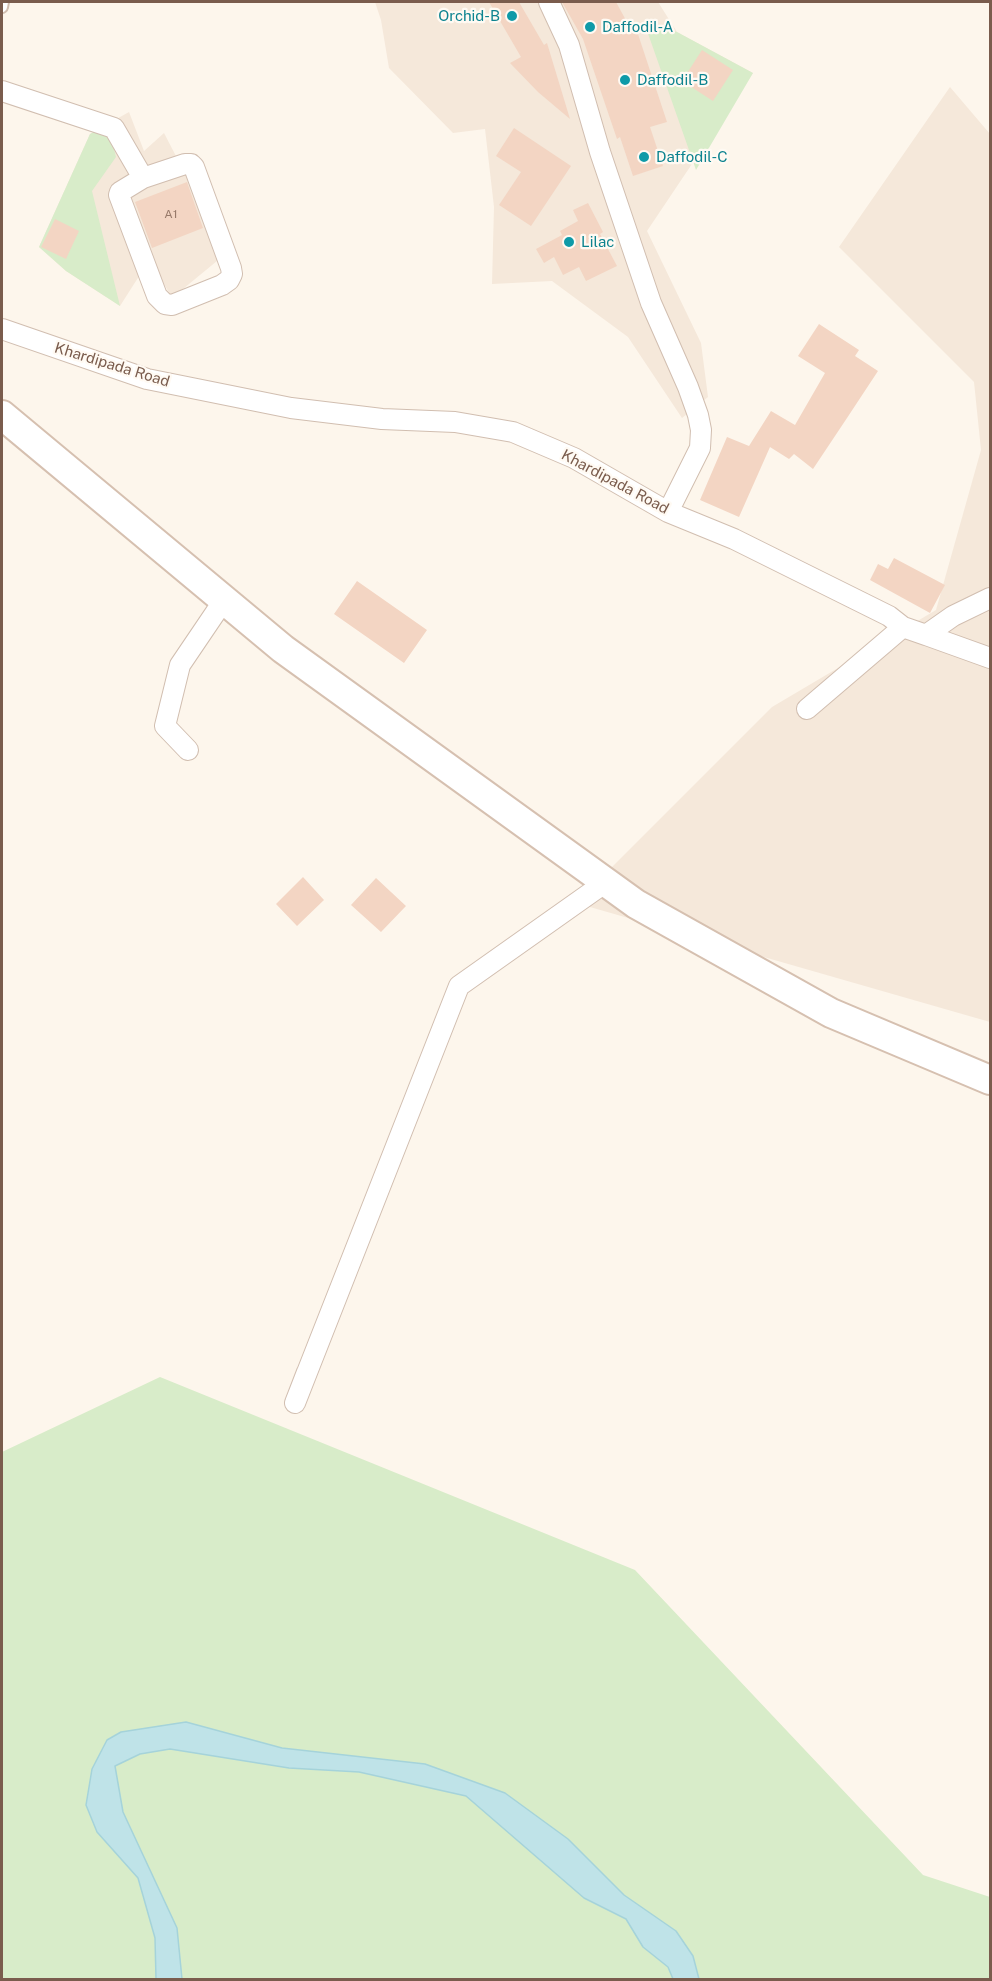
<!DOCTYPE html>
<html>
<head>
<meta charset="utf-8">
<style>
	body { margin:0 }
	#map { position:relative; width:992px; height:1981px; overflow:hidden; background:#fdf6ec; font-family:"Public Sans",sans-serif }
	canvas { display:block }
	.frame { position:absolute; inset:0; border:3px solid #7a5c4d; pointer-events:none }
</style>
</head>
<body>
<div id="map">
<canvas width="992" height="1981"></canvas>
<div class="frame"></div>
</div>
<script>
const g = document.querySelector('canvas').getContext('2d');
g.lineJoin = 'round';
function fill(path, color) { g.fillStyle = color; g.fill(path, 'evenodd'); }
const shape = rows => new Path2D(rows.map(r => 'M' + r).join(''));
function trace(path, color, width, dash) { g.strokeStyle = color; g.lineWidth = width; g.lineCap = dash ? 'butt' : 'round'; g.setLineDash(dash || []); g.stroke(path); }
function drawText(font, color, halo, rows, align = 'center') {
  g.font = font + ' "Public Sans",sans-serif'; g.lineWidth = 4.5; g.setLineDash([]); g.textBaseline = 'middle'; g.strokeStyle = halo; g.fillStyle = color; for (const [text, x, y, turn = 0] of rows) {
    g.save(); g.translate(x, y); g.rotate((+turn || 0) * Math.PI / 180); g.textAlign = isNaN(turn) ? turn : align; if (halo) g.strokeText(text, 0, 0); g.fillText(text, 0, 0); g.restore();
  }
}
const residential = shape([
	[375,2,658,2,677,32,753,73,647,231,701,343,708,397,682,418,628,337,552,281,492,284,494,207,485,129,453,133,389,68,381,20],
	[950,87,990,134,990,1022,576,903,772,707,936,610,981,450,974,382,839,247],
	[129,112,144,151,164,133,178,160,197,154,234,247,172,298,150,259,120,306,66,271,39,247,90,134]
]);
const green = shape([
	[645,25,677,32,753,73,696,170],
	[108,124,116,157,92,191,120,306,66,271,39,247,90,134],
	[160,1377,635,1570,923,1875,990,1897,990,1979,2,1980,2,1452]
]);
const water = shape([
	[186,1722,282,1748,425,1764,505,1793,568,1839,624,1895,676,1931,693,1956,699,1979,673,1979,668,1967,643,1947,626,1919,584,1898,466,1796,359,1772,289,1768,170,1749,140,1754,115,1766,123,1812,177,1928,182,1979,156,1979,155,1938,138,1878,97,1832,86,1805,92,1769,107,1740,121,1732,186,1722]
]);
const building = shape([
	[489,2,519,2,544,45,547,43,570,119,538,92,510,63,521,57],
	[562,2,616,2,628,24,634,22,667,122,650,127,663,166,633,176,620,137,617,139,583,39],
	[702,50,733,70,713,101,682,81],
	[514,128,571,166,531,226,499,205,521,172,496,156],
	[187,182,203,228,152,248,135,202],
	[588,203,603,232,600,234,617,266,586,281,579,267,563,275,554,257,544,263,536,249,562,235,560,231,578,221,573,210],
	[55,219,79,231,66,259,41,247],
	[819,324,859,350,855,356,878,371,847,418,813,469,794,454,789,459,770,447,739,517,700,500,727,437,749,446,771,411,795,425,825,373,798,356],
	[894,558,945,585,930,613,870,580,878,564,888,569],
	[357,581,427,630,404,663,334,614],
	[303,877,324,900,297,926,276,904],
	[376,878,406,906,381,932,351,905]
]);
const lane = shape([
	[2,7,3,2]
]);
const street = shape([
	[549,2,569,45,600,152,651,303,688,387,698,415,701,430,700,448,668,512],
	[2,91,114,128,143,178],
	[185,164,191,164,194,167,231,268,232,274,229,280,222,285,172,305,165,304,157,296,119,195,120,192,143,178,185,164],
	[2,329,147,379,291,408,382,419,455,422,513,432,574,458,668,512,734,539,889,616,903,627,926,635,953,616,990,598],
	[926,635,990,658],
	[807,709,903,627],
	[188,750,165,726,180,665,224,600],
	[307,1372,295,1403,459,986,606,882]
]);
const secondary = shape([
	[2,415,283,649,636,904,831,1013,990,1080]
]);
const markers = [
	[512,16,6,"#0f9aa8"],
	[590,27,6,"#0f9aa8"],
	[625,80,6,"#0f9aa8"],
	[644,157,6,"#0f9aa8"],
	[569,242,6,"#0f9aa8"]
];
const numberNames = [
	["A1",171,214]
];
const cultureNames = [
	["Orchid-B",500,16,"right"],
	["Daffodil-A",602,27],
	["Daffodil-B",637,80],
	["Daffodil-C",656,157],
	["Lilac",581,242]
];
const streetNames = [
	["Khardipada Road",112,365,17],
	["Khardipada Road",615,482,28]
];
fill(residential, '#f5e8da');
fill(green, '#d8ecc9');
fill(water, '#bfe3e8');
trace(water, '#a5d3da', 1.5);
fill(building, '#f3d5c3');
trace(lane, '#d1beb0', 14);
trace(street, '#d1beb0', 22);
trace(secondary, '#d6c0b0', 32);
trace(lane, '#fff', 10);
trace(street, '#fff', 20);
trace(secondary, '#fff', 28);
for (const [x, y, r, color] of markers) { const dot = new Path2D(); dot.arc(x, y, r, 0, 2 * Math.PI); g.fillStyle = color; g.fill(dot); trace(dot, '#fffaf3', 2); }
drawText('12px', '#987a6a', null, numberNames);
drawText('15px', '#0d838f', '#fffaf3', cultureNames, 'left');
drawText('15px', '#7a5c4d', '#fffaf3', streetNames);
</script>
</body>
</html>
